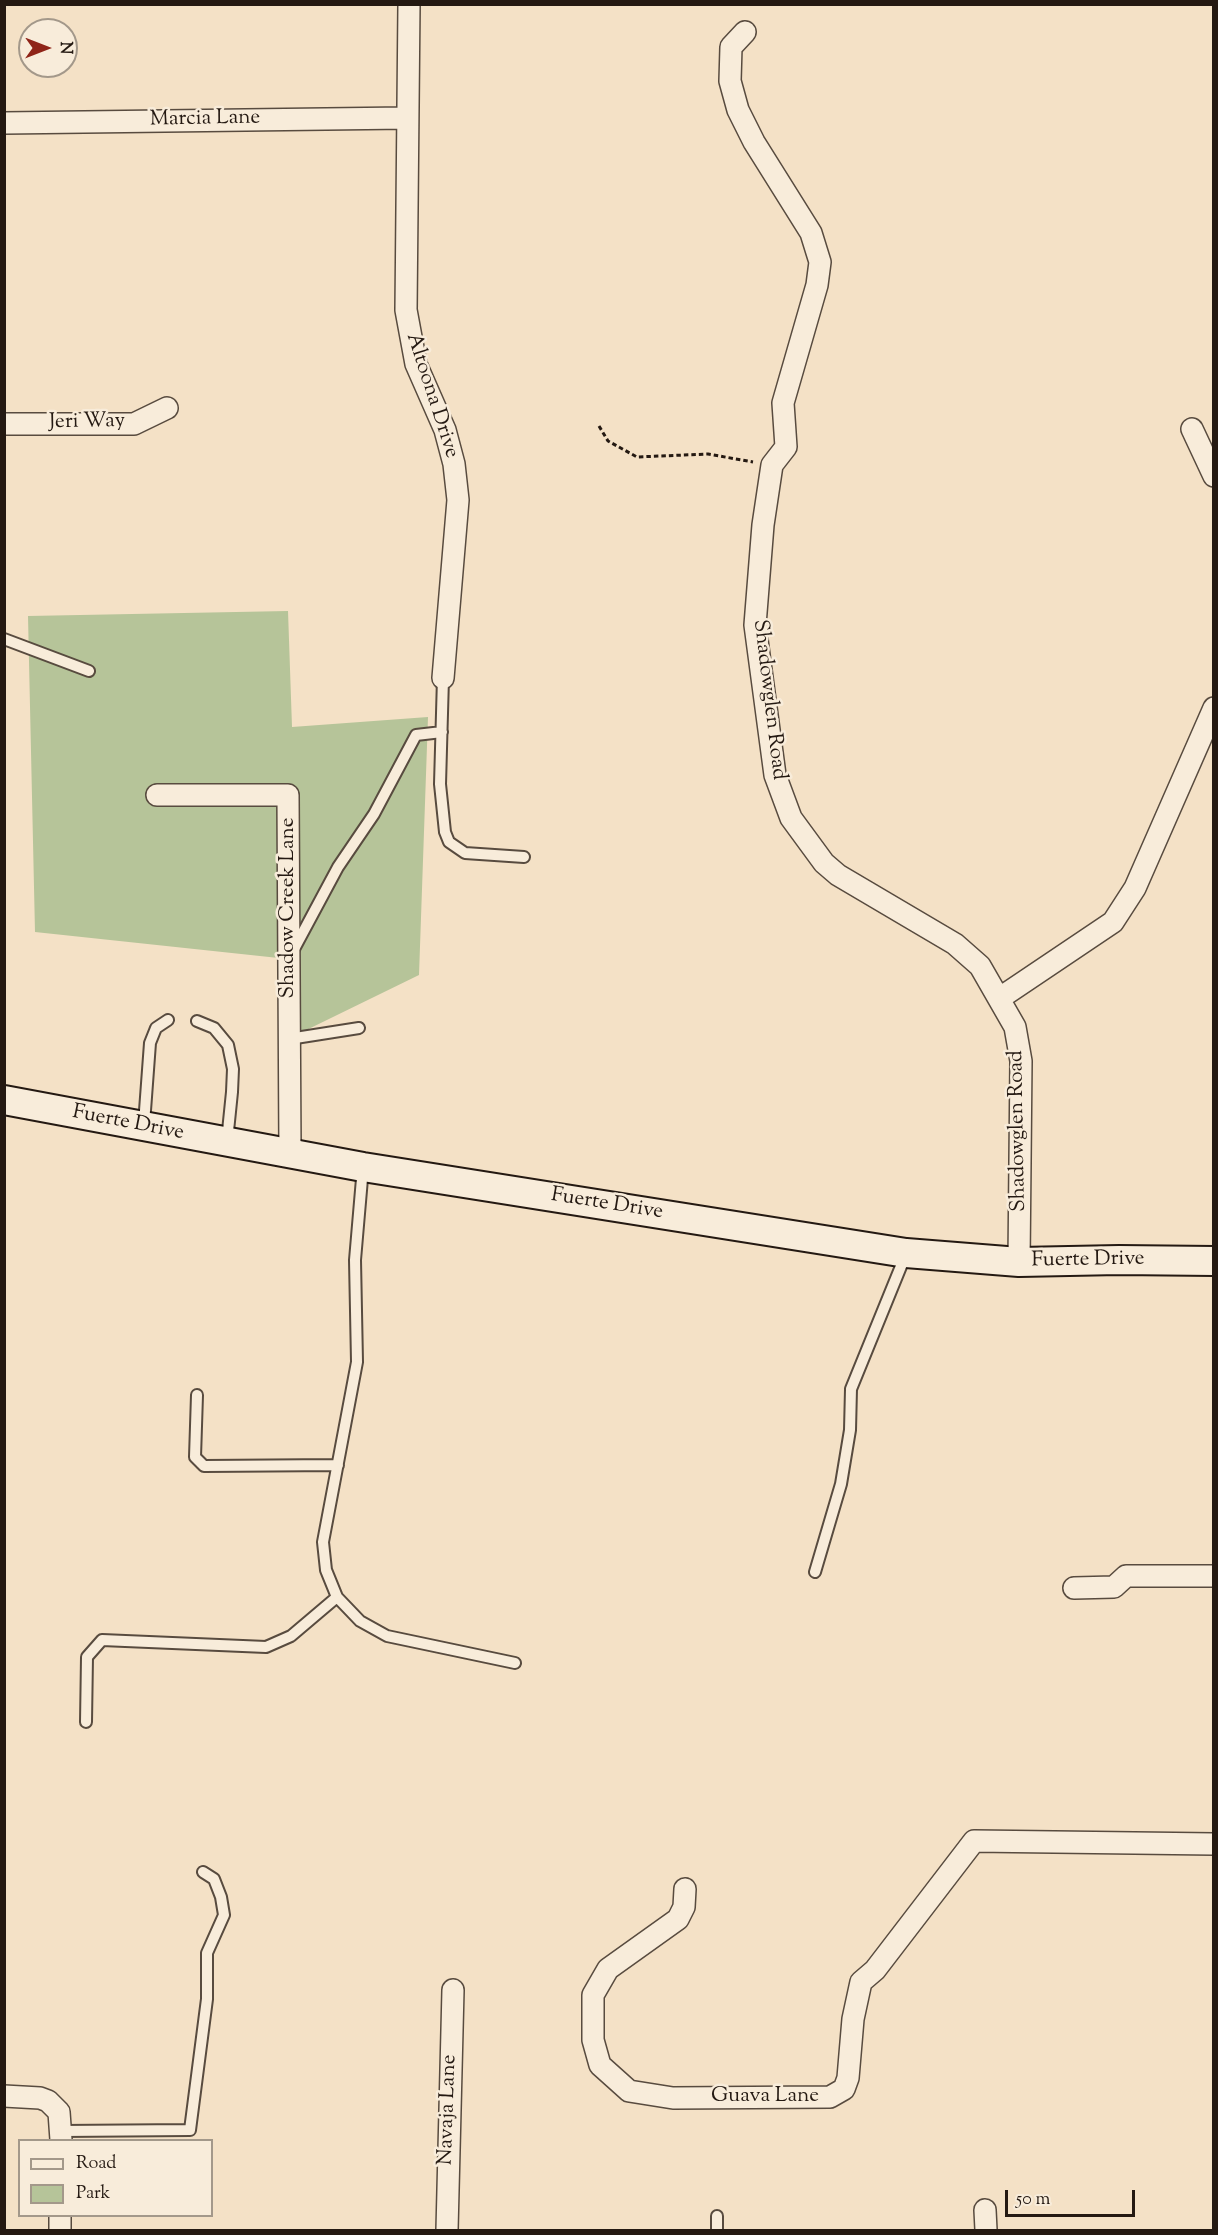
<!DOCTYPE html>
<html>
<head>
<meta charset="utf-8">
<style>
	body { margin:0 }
	#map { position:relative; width:1218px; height:2235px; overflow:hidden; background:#f4e1c6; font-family:"Sorts Mill Goudy",serif }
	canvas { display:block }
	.frame { position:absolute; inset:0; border:6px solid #241912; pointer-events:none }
	.legend { position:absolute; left:18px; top:2139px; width:195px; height:78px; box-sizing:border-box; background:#f8ecda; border:2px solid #a3988a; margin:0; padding:8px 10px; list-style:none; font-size:18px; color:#241912 }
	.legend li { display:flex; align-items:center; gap:12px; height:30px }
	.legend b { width:30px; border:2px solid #a3988a }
	.north { position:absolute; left:18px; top:18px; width:60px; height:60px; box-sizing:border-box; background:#f8ecda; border:2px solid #a3988a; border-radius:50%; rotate:90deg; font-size:16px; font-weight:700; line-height:24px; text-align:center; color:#241912 }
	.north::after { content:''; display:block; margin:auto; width:21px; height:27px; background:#8f2418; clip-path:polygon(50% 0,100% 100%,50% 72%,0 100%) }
	.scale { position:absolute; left:1005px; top:2190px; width:130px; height:27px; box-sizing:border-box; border:3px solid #241912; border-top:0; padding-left:8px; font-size:18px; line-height:21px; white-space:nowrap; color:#241912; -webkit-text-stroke:4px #f8ecda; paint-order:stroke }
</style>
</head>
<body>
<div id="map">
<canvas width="1218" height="2235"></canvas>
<div class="frame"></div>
<ul class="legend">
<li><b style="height:8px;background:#f8ecda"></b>Road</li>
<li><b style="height:16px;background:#b6c499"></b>Park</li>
</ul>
<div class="north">N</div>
<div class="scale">50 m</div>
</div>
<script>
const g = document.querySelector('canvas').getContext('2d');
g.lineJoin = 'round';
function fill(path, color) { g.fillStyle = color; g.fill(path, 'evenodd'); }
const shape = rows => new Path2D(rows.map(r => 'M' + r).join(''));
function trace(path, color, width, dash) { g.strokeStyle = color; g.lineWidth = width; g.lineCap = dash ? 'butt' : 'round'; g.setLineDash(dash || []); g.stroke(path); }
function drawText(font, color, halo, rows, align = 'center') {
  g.font = font + ' "Sorts Mill Goudy",serif'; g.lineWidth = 5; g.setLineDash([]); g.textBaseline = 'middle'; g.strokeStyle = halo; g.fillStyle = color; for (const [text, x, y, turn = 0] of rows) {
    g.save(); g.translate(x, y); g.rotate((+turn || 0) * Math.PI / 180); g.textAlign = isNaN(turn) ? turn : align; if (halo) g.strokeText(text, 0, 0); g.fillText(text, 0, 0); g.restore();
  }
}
const green = shape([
	[288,611,292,727,428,717,419,975,288,1039,288,959,35,932,28,616]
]);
const path = shape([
	[599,426,608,441,637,457,708,454,753,462]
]);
const lane = shape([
	[4,639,89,671],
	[443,678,440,784,445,832,449,842,465,853,524,857],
	[293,951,338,867,374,814,416,735,442,732],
	[197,1021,214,1028,228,1045,233,1069,232,1092,227,1141],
	[289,1039,359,1028],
	[144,1124,150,1043,156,1028,168,1020],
	[363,1167,355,1260,357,1362,323,1542,326,1570,337,1597,360,1621,387,1636,515,1663],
	[197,1395,195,1457,204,1466,338,1465],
	[815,1572,841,1484,850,1430,851,1389,906,1254],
	[86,1722,87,1657,102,1640,266,1647,291,1636,337,1597],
	[61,2131,190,2130,207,1999,207,1953,224,1915,221,1897,214,1879,203,1872],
	[717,2216,717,2230]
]);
const street = shape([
	[409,4,406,310,416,364,445,430,454,464,458,500,443,678],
	[745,32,731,47,730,81,738,110,754,142,811,233,820,262,817,285,783,403,786,447,772,465,763,525,755,625,775,775,791,818,824,863,838,875,955,944,980,966,1015,1027,1021,1061,1019,1262],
	[4,123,406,118],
	[4,424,134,424,167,408],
	[1192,429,1214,476],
	[157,795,288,795,290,1152],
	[1000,998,1113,922,1135,888,1214,708],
	[1074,1588,1114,1587,1126,1576,1214,1576],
	[685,1889,684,1907,678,1919,608,1969,593,1995,593,2040,600,2065,629,2091,673,2098,830,2097,844,2089,848,2078,853,2019,861,1982,875,1970,974,1841,1214,1844],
	[4,2096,40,2098,48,2101,59,2112,61,2140],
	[985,2210,986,2230],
	[60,2230,60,2216],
	[447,2230,453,1990]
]);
const secondary = shape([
	[4,1100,363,1167,906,1253,1019,1262,1119,1260,1214,1261]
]);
const streetNames = [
	["Marcia Lane",205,120,-1],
	["Altoona Drive",431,396,72],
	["Jeri Way",87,423,-1],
	["Shadowglen Road",768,700,83],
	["Shadow Creek Lane",289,908,-90],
	["Fuerte Drive",128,1124,11],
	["Shadowglen Road",1019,1131,-91],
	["Fuerte Drive",607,1205,9],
	["Fuerte Drive",1088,1261,-1],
	["Guava Lane",765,2097],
	["Navaja Lane",449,2110,-88]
];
fill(green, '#b6c499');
trace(lane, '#584b3f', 14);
trace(street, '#584b3f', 24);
trace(secondary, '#241912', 32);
trace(path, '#241912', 3, [4.5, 3]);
trace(lane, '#f8ecda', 10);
trace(street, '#f8ecda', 21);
trace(secondary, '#f8ecda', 28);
drawText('21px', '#241912', '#f8ecda', streetNames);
</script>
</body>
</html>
